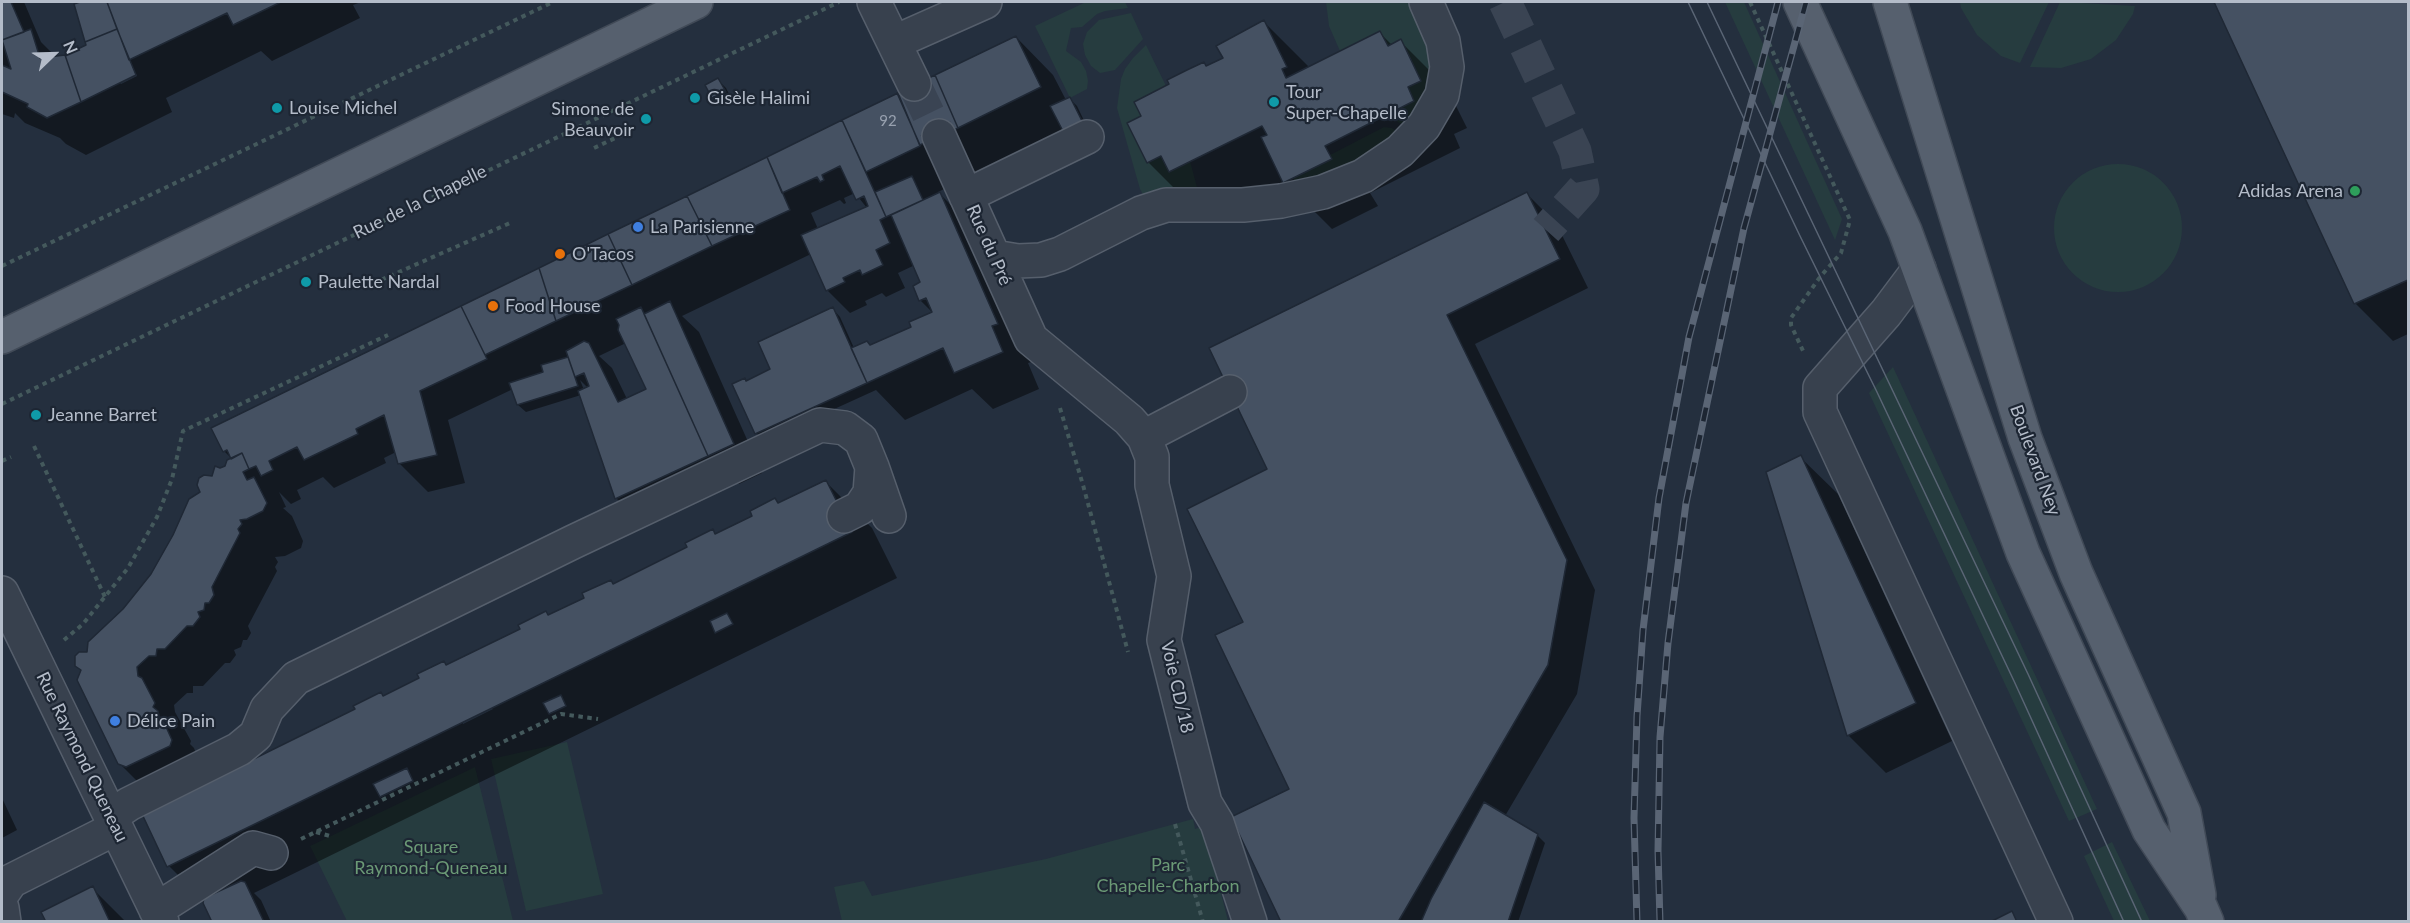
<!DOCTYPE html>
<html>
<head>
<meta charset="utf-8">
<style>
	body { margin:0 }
	#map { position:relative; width:2410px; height:923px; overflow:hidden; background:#242f3e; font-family:Lato,sans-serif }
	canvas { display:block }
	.frame { position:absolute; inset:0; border:3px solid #b4bcc9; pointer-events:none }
	.north { position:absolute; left:24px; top:24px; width:60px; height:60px; -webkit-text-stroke:4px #1d2633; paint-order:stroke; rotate:67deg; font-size:16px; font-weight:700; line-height:24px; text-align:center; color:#b4bcc9 }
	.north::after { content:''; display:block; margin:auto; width:21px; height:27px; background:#b4bcc9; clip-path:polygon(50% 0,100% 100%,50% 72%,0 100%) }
</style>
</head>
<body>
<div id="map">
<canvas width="2410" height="923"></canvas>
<div class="frame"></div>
<div class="north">N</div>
</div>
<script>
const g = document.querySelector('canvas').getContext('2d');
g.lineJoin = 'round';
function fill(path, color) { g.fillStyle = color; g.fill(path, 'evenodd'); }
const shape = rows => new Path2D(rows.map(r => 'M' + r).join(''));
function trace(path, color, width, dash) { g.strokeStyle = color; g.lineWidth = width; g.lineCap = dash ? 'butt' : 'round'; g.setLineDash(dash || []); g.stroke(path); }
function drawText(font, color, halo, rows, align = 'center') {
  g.font = font + ' Lato,sans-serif'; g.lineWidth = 4.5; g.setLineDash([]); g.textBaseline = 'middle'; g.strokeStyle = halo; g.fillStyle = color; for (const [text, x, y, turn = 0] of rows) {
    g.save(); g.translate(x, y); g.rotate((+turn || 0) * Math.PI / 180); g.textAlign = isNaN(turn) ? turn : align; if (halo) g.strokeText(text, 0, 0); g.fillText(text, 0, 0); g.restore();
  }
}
const green = shape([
	[1086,2,1125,2,1128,8,1105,11,1097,14,1082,27,1071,28,1066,51,1081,62,1086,71,1088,81,1087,89,1070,98,1035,26],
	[1326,2,1411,2,1438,70,1405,126,1396,121,1391,113,1414,101,1408,87,1421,81,1400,40,1388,46,1380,31,1340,51,1329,26],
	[1725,2,1744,2,1842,219,1835,240],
	[1960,2,2049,2,2020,63,2001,56,1977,35,1961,8],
	[2060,2,2064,2,2135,6,2133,14,2116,40,2091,59,2061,68,2030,67],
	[1131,13,1143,39,1115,70,1100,73,1091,66,1085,55,1083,44,1087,32,1099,20],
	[1146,45,1166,86,1141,116,1128,123,1147,162,1161,156,1169,172,1190,161,1197,187,1196,189,1145,198,1140,189,1117,108,1121,79,1125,69,1133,58],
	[1384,127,1392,128,1399,133,1397,147,1296,185,1293,178,1332,159,1330,155],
	'2054 228a64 64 0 1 1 128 0a64 64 0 1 1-128 0Z',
	[1893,367,2097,809,2069,821,1869,393],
	[567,742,603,894,526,911,491,759],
	[475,767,513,921,347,921,310,846],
	[1193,819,1195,829,1204,826,1228,921,842,921,834,887,864,881,872,896,1046,859],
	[2112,842,2150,921,2114,921,2084,856]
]);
const shadow = shape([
	[2,2,24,2,41,42,56,57,67,56,87,45,82,2,361,2,353,5,360,18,272,61,261,51,166,98,172,112,86,155,66,144,60,138,25,123,15,113,14,118,2,114],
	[136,74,137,76,121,84,119,81],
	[2217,2,2408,2,2408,334,2393,341,2356,304],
	[1264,22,1310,68,1380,33,1392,45,1400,41,1447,88,1467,128,1454,134,1460,148,1370,193,1378,206,1332,229,1287,184,1195,209,1148,162,1143,117,1207,68,1225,59],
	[1016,37,1053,75,1066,100,1069,98,1077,106,1090,133,1065,131,938,192,977,231,1034,361,1028,363,1039,389,993,409,972,389,905,420,876,390,764,441,757,434,734,385,747,382,772,370,833,309,840,317,854,348,871,346,913,328,933,313,920,300,922,283,915,265,898,273,905,288,886,297,882,293,865,301,867,305,850,313,827,290,811,254,682,316,699,332,762,473,739,484,733,478,639,521,616,498,581,395,526,412,518,405,513,389,448,420,465,483,428,492,399,463,396,452,384,458,386,463,334,488,323,477,297,490,301,499,291,504,279,492,286,507,283,508,292,516,303,541,301,548,285,556,275,557,278,562,275,567,277,571,248,626,251,633,247,640,243,640,241,647,234,650,236,655,230,663,225,663,203,686,193,686,193,693,187,693,174,705,175,712,191,741,190,744,194,748,207,784,522,629,546,613,549,616,586,598,611,581,614,585,689,548,712,531,716,535,754,517,775,500,779,504,826,482,872,528,897,578,254,893,261,900,271,922,214,922,205,902,169,866,144,815,157,801,119,763,88,654,153,575,213,478,232,459,224,451,213,428],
	[855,193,867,208,818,229,811,213,840,200,844,204,846,203,844,198],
	[626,343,648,389,627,399,612,368,599,356],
	[580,380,588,388,584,390],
	[490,707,493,709,463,724,463,721],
	[718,80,726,88,732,100,721,105,714,98,707,85],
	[1527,194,1556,223,1588,288,1475,344,1595,590,1577,694,1505,816,1537,835,1545,843,1518,922,1283,922,1291,789,1245,623,1269,470],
	[1800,457,1838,494,1952,741,1886,773,1848,735],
	[2,798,17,830,2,838],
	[92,888,126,922,47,922]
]);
const building = shape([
	[2,2,11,2,24,32,2,40,2,2],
	[80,2,107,2,117,29,85,42,74,4,80,2],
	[107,2,281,2,233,25,227,13,129,60,107,2],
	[2214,2,2408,2,2408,280,2354,304,2214,2],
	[1264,20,1287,67,1282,69,1286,78,1380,31,1388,46,1401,39,1421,81,1408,87,1414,101,1325,146,1332,159,1283,183,1261,137,1267,135,1262,126,1169,172,1161,156,1147,163,1127,123,1141,116,1134,102,1169,84,1167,80,1187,70,1204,62,1206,66,1223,58,1216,46,1264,20],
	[31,29,40,58,65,55,81,102,47,118,27,107,28,104,2,92,2,65,11,69,2,40,31,29],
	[117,29,136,75,81,102,65,55,86,45,85,42,117,29],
	[1016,36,1041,87,958,128,935,75,1016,36],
	[935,75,958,128,920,145,897,93,935,75],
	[718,78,726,92,712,98,705,85,718,78],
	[898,93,920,146,866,172,842,120,898,93],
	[1070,97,1084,125,1065,135,1050,106,1070,97],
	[842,120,886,217,880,220,890,243,876,250,883,265,862,275,860,270,843,278,845,282,826,291,801,235,868,206,864,196,856,200,840,166,822,175,824,180,820,182,817,177,782,193,767,157,842,120],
	[767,157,790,210,712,246,687,196,767,157],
	[912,176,923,200,886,217,875,192,912,176],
	[940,192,998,324,992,326,1003,352,954,373,943,348,867,383,851,348,867,341,870,345,911,327,909,322,932,312,926,298,919,301,913,286,920,282,891,215,940,192],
	[1527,192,1560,259,1447,315,1567,560,1548,665,1398,922,1281,922,1231,817,1289,789,1215,635,1243,622,1187,509,1267,469,1209,348,1527,192],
	[687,196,712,246,632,285,608,234,687,196],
	[608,234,632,285,556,321,539,268,608,234],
	[539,268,556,321,485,355,461,306,539,268],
	[670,301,734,444,708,456,644,314,670,301],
	[461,306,487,359,420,391,437,455,398,464,384,415,356,429,358,434,304,460,297,447,269,461,273,470,261,476,256,466,249,469,242,453,231,459,227,450,223,452,211,428,461,306],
	[641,307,708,456,615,499,578,391,589,386,584,373,575,377,566,351,584,341,589,343,618,402,646,389,618,330,619,325,616,319,641,307],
	[833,307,867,383,755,434,732,384,745,378,746,381,770,369,758,342,833,307],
	[568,357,578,386,517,405,509,383,543,372,541,365,568,357],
	[242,453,249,469,243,472,247,480,254,477,267,503,263,511,247,519,240,520,242,524,238,529,240,533,212,587,214,595,209,603,205,603,204,610,198,612,200,617,193,626,187,626,165,649,157,649,156,656,149,656,137,667,138,676,142,678,155,703,153,707,158,711,159,717,162,718,172,740,170,746,126,767,118,764,77,680,81,670,75,666,75,656,79,652,87,652,88,642,123,609,151,574,173,535,189,499,200,492,197,485,199,478,204,475,212,476,215,466,220,468,225,466,227,460,242,453],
	[1801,455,1916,703,1847,736,1766,472,1801,455],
	[826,480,852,532,167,867,142,814,355,709,353,706,381,692,383,696,419,678,417,674,444,661,446,665,520,629,518,625,546,611,548,615,584,598,582,593,611,580,613,584,687,547,685,543,713,529,715,534,752,516,750,511,775,498,778,503,826,480],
	[727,613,733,624,715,633,710,621,727,613],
	[561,695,566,706,549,714,543,703,561,695],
	[407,768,413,781,380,797,373,784,407,768],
	[1484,802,1538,834,1508,922,1421,922,1431,899,1484,802],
	[241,881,245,882,264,922,212,922,203,903,204,898,241,881],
	[93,886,110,922,46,922,41,912,93,886],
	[2012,911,2017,922,1990,922,2012,911]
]);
const minorTunnel = shape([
	[1505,2,1575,151,1583,189,1546,230],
	[914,84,939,136]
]);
const path = shape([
	[1750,2,1850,220,1841,253,1820,277,1791,318,1791,325,1804,353],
	[594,148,628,132],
	[2,266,553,2],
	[365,287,510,223],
	[2,404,839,2],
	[1060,408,1083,485,1128,652],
	[34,446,105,597],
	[2,461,11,457],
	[64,640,83,624,128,568,157,517,172,479,183,431,388,335],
	[1175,824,1203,922],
	[316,832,330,836],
	[301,839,561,714,598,719]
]);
const minor = shape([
	[874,2,914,84],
	[895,42,985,2],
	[939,136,1031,339,1129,420,1144,437,1152,457,1152,485,1174,576,1164,640,1205,803,1217,823,1250,922],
	[966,196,1087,137],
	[994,257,1018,261,1041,260,1060,254,1141,213,1166,205,1243,205,1281,201,1323,192,1363,176,1400,151,1424,126,1442,95,1447,67,1443,41,1426,2],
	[1919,269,1886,313,1820,388,1820,412,2056,922],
	[1144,437,1230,392],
	[872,467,889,516],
	[2,593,162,922],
	[111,816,129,804,239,749,256,735,267,709,296,678,573,542,820,425,845,428,861,440,872,467,870,493,860,508,844,516],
	[2,894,11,881,116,828],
	[2,908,4,922],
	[156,910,253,848,271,853]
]);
const major = shape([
	[1800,2,1905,231,2023,553,2149,830,2201,908,2207,922],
	[1890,2,2025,438,2076,573,2184,813,2199,895],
	[2,337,696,2]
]);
const tram = shape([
	[1688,2,1800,236,1876,390,2014,681,2124,922],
	[1707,2,2028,674,2142,922]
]);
const rail = shape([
	[1637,922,1634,818,1637,716,1643,630,1659,498,1689,337,1778,2],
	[1660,922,1658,851,1660,737,1668,643,1686,503,1744,228,1806,2]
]);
const markers = [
	[695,98,6,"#0f9aa8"],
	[1274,102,6,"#0f9aa8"],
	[277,108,6,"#0f9aa8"],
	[646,119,6,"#0f9aa8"],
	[2355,191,6,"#2e9e5b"],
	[638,227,6,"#3f7fe0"],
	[560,254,6,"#e8710a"],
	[306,282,6,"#0f9aa8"],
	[493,306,6,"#e8710a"],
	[36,415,6,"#0f9aa8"],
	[115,721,6,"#3f7fe0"]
];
const numberNames = [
	["92",888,121]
];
const poiNames = [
	["Tour",1286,92],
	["Super-Chapelle",1286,113],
	["Gisèle Halimi",707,98],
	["Louise Michel",289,108],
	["Simone de",634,109,"right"],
	["Beauvoir",634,130,"right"],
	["Adidas Arena",2343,191,"right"],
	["La Parisienne",650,227],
	["O'Tacos",572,254],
	["Paulette Nardal",318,282],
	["Food House",505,306],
	["Jeanne Barret",48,415],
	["Délice Pain",127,721]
];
const streetNames = [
	["Rue de la Chapelle",420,202,-26],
	["Rue du Pré",989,245,66],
	["Boulevard Ney",2035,460,70],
	["Voie CD/18",1177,687,77],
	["Rue Raymond Queneau",82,757,64]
];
const parkNames = [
	["Square",431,847],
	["Raymond-Queneau",431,868],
	["Parc",1168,865],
	["Chapelle-Charbon",1168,886]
];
fill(green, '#263c3f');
fill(shadow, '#0007');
fill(building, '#455162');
trace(building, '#1f2835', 1.5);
trace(minorTunnel, '#3a4453', 33, [33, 16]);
trace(minor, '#565f6c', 36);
trace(major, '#414a57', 36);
trace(path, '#44595c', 4, [4.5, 4.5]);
trace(minor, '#38414e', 33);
trace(major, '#56606e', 33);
trace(tram, '#5a6575', 1.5);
trace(rail, '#5a6575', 7);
trace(rail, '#1d2633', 4.5, [14]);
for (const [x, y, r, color] of markers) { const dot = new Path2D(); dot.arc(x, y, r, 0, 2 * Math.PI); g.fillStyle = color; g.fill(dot); trace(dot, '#1d2633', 2); }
drawText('15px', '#98a1af', null, numberNames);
drawText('18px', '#b4bcc9', '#1d2633', poiNames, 'left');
drawText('18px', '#b4bcc9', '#1d2633', streetNames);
drawText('18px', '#6b9a76', '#1d2633', parkNames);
</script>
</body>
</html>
